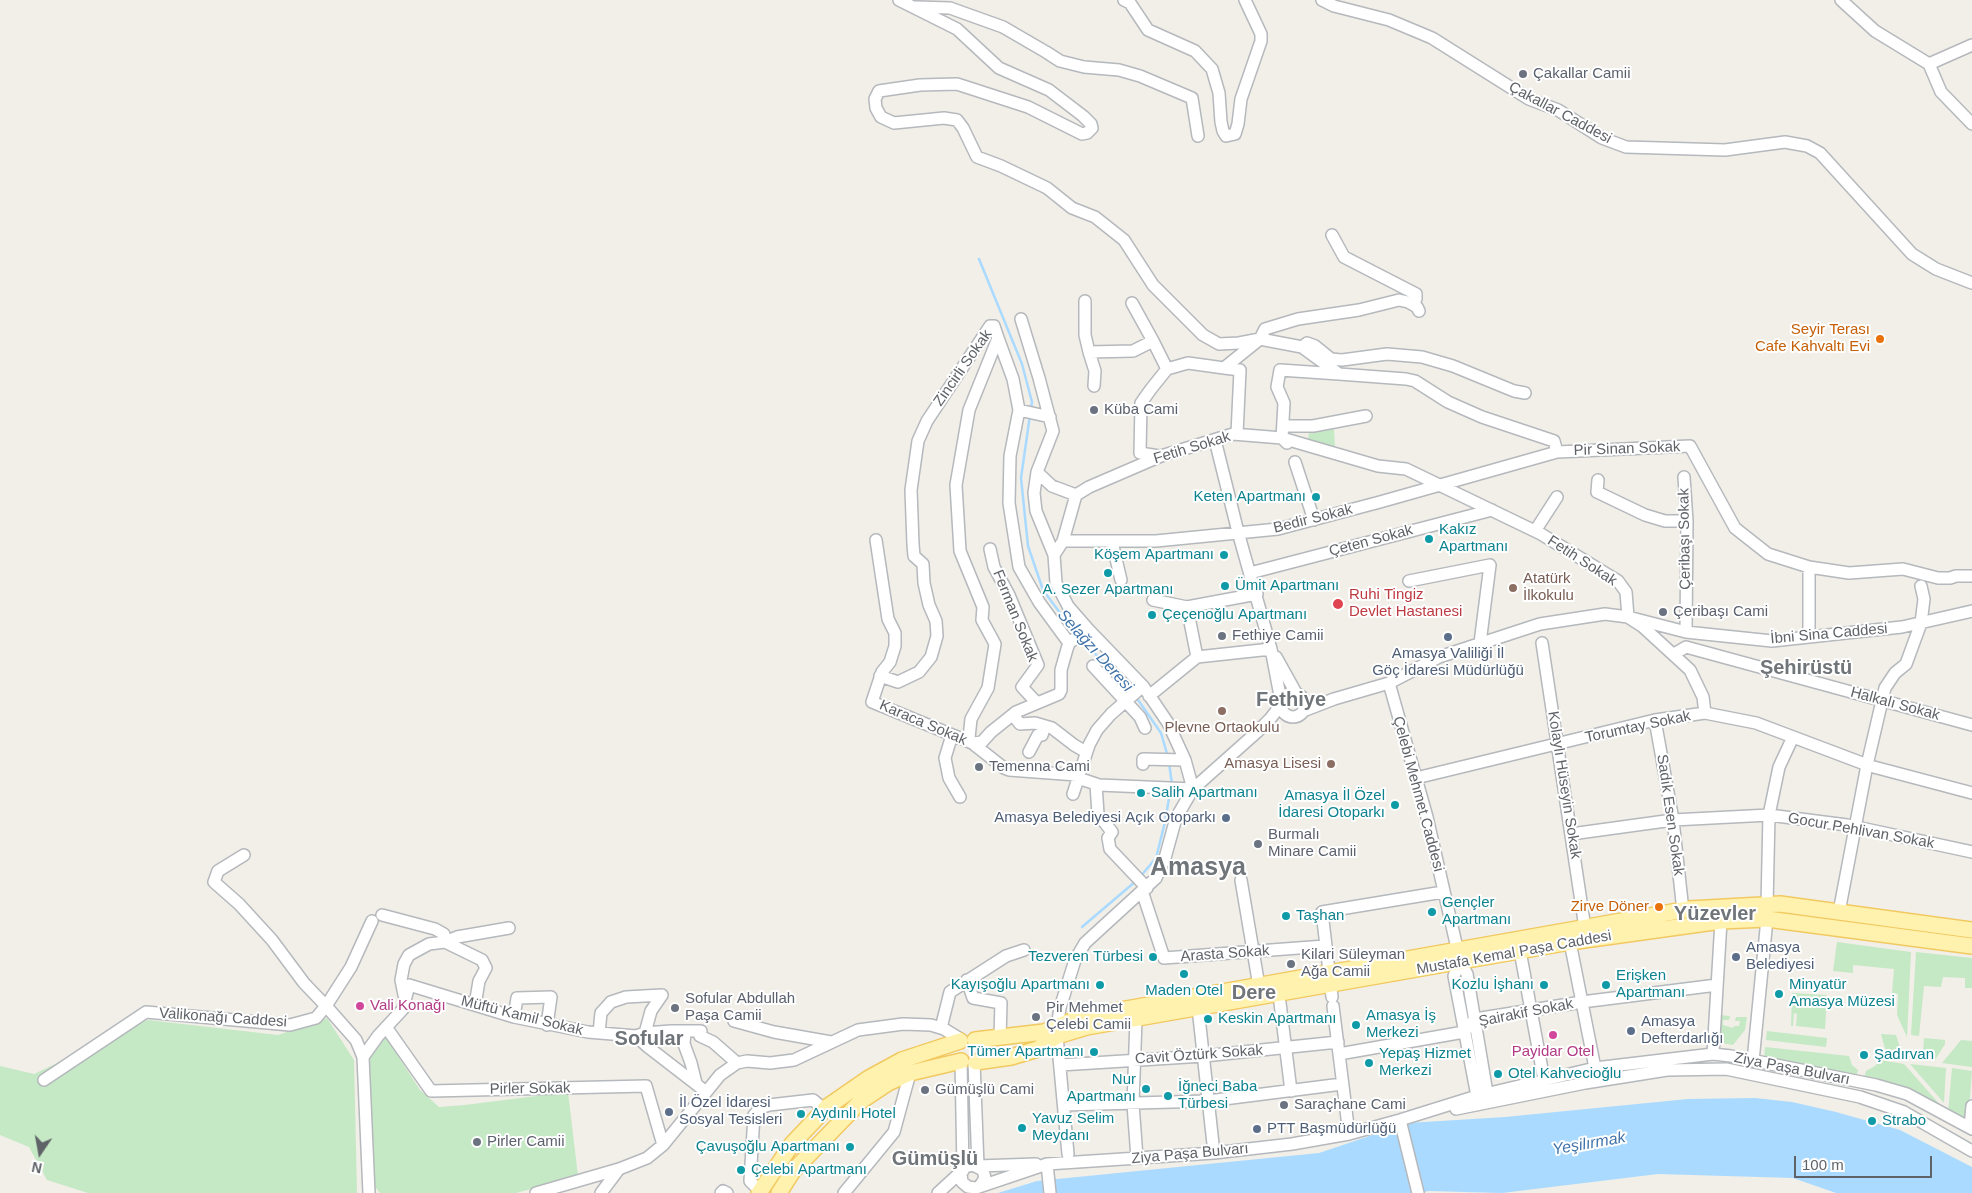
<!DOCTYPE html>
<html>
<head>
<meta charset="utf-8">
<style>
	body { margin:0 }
	#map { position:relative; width:1972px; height:1193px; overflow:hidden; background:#f1efe8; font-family:Helvetica,sans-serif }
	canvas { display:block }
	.north { position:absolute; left:15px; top:1128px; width:50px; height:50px; -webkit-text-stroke:4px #fff; paint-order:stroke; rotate:192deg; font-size:14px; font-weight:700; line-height:20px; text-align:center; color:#5f6368 }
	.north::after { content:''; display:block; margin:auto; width:18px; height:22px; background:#5f6368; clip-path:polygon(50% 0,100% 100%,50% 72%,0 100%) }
	.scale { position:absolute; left:1794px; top:1156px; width:138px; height:22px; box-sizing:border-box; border:2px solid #5f6368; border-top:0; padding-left:6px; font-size:15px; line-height:18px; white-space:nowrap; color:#5f6368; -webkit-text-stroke:4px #fff; paint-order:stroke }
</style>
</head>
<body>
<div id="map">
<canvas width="1972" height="1193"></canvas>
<div class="north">N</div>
<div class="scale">100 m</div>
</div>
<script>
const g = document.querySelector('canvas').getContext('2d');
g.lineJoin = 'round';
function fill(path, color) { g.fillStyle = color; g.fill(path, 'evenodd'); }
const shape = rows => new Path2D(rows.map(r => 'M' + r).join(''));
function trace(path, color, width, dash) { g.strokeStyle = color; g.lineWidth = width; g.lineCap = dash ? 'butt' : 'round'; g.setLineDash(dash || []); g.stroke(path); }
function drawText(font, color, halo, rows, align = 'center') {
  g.font = font + ' Helvetica,sans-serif'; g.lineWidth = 4; g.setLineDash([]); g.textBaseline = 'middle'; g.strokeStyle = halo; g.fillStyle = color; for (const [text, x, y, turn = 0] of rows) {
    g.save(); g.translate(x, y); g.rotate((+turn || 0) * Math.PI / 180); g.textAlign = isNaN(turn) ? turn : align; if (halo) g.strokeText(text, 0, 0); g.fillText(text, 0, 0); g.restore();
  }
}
const green = shape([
	[1334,428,1335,448,1308,440,1309,432],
	[1837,942,1911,952,1907,1037,1897,1015,1898,994,1892,993,1894,969,1853,965,1853,973,1833,971],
	[1916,952,1972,958,1972,988,1965,988,1965,978,1943,977,1941,987,1924,986,1919,1036,1911,1035],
	[1792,993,1827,995,1825,1029,1796,1026,1797,1014,1794,1013,1793,1026,1791,1026],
	[1718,1015,1730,1016,1729,1020,1723,1020,1723,1025,1733,1028,1734,1026,1739,1026,1740,1021,1735,1021,1736,1017,1747,1017,1745,1030,1733,1045,1722,1043,1718,1034],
	[327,1018,354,1060,357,1193,88,1193,47,1180,29,1147,0,1135,0,1066,34,1074,148,1020,278,1035],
	[1767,1031,1827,1038,1826,1047,1766,1040],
	[1881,1034,1896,1035,1903,1057,1887,1056],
	[388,1035,398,1056,420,1090,439,1107,465,1105,568,1092,578,1176,516,1193,380,1193,373,1184,369,1157,370,1058,376,1044],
	[1924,1038,1945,1040,1945,1044,1935,1060,1909,1057,1910,1051,1923,1053],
	[1961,1040,1972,1041,1972,1067,1942,1063],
	[1765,1047,1849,1056,1852,1065,1858,1070,1856,1078,1764,1060],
	[1880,1060,1904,1064,1943,1108,1864,1079,1866,1071,1875,1066],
	[1910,1064,1946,1068,1944,1103],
	[1952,1068,1972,1071,1968,1122,1948,1113]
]);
const water = shape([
	[1755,1098,1792,1102,1836,1112,1900,1130,1972,1167,1972,1193,1836,1193,1793,1178,1658,1174,1502,1193,1428,1191,1422,1193,998,1193,1037,1181,1319,1153,1408,1123,1505,1117,1688,1099]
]);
const stream = shape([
	[979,259,1022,364,1032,402,1031,410],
	[1030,415,1021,478,1028,546,1043,590,1075,633],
	[1081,639,1132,692],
	[1136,697,1161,733,1168,757],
	[1169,763,1172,784],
	[1140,877,1156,858,1165,822,1170,792],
	[1082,927,1136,881]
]);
const minor = shape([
	[899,0,957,29,999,68,1049,90,1083,116,1091,124,1092,128,1087,133,1082,134,1028,107,957,84,920,85,879,91,875,99,876,108,881,117,894,123,944,118,957,120,963,128,977,157,1001,166,1047,188,1072,208,1095,217,1124,240,1153,285,1203,335,1219,344,1239,343,1260,339,1302,347,1339,374,1406,379,1415,381,1448,402,1482,417,1554,441,1557,452,1690,446,1735,528,1768,554,1809,567,1849,573,1903,569,1938,578,1950,578,1956,576,1972,576],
	[1124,0,1130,3,1148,30,1195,51,1212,69,1219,93,1221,122,1223,131,1226,136,1235,134,1238,124,1241,99,1261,41,1261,34,1245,0],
	[1322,0,1334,6,1389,20,1432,38,1529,99,1558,110,1602,138,1626,147,1725,150,1785,142,1807,146,1820,153,1912,254,1936,269,1972,283],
	[1841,0,1875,31,1929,64,1941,92,1972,124],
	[917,7,950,8,1003,27,1046,52,1060,61,1084,67,1119,70,1140,76,1192,98,1198,136],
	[1929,64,1972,45],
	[1332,235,1344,257,1416,294,1416,299,1412,304],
	[1085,301,1085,335,1089,352],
	[1132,303,1153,341],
	[1021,319,1039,378,1053,431,1037,472,1034,493,1036,511,1054,555],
	[998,338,1013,379,1019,410,1010,456,1009,503,1019,567,1039,602,1069,643],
	[1302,347,1307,343,1315,346,1331,359,1342,360,1387,354,1422,357,1453,366,1514,391,1525,393],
	[1094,386,1095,371,1089,352,1133,351,1153,341,1167,369],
	[1019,410,1050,417],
	[1283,426,1313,426,1366,416],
	[1237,434,1240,370,1224,368,1260,339,1265,329,1298,319,1359,310,1399,300,1408,302,1417,307,1419,311],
	[1215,440,1238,532,1271,649,1281,701],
	[1287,443,1282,438,1284,403,1277,387,1280,370,1339,374],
	[1159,456,1140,453,1141,403,1151,389,1167,369,1188,363,1224,368],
	[1295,462,1314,520],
	[1037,472,1052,486,1076,495],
	[1684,477,1687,521,1686,632],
	[1598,480,1597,492,1645,515,1665,521,1687,521],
	[1535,531,1557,497],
	[876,540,888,619,895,633,895,646,890,662,882,672,872,702,972,743,1004,768,1009,770,1077,775,1078,778,1099,785,1193,789,1185,760,1168,723,1143,686,1088,629,1068,606,1056,583,1054,555,1063,541,1076,495,1089,487,1161,456,1233,434,1282,438,1378,466,1406,469,1541,534,1618,581,1626,592,1628,617,1642,626,1690,670,1703,697,1705,713],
	[1063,541,1156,541,1278,529,1380,502,1557,452],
	[1112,542,1121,580],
	[990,549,994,567,1009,595,1038,665,1022,687,1037,703],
	[1250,573,1492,510],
	[1409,581,1490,565,1480,643],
	[1153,600,1187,607,1257,594],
	[1187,607,1197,657],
	[1809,637,1809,567],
	[1542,643,1585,928],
	[1674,654,1686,647,1972,725],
	[1276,657,1296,693],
	[1093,666,1140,717,1145,728],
	[880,676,898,682,919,672,931,657,937,636,936,621,929,605,924,583,923,564,914,556,913,544,911,490,918,441,927,421,990,326,994,326,998,338,969,410,956,485,960,551,983,607,982,620,995,644,988,688,971,719,969,738,972,743,982,742,991,732,1016,712,1059,694,1061,690,1061,670,1067,649,1069,643,1088,629],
	[1389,683,1427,817,1460,961,1467,974,1487,1093],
	'1281 705a12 12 0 1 1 24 0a12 12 0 1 1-24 0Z',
	[1149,696,1197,657,1271,649],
	[1303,711,1334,699,1389,683,1439,657,1540,624,1605,614,1628,617,1686,632,1772,641,1902,627,1972,611],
	[1013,715,1020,724,1035,723,1052,728,1074,745,1086,752],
	[1655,720,1673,820,1683,911],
	[952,735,945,758,949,778,960,797],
	[1029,752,1038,735,1042,735,1045,726],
	[1143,764,1143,759,1185,760],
	[1416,778,1655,720,1705,713,1756,723,1870,766,1972,793],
	[1096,784,1098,814,1112,832,1108,838,1110,849,1147,888],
	[1073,794,1089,745,1097,730,1111,714,1143,686],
	[1571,834,1673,820,1769,815,1847,825,1972,852],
	[244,855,218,871,214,882,239,904,272,940,304,983,326,1006,351,967,372,921],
	[1241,880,1259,986],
	[1142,891,1164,958,1325,946],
	[1767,905,1769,815,1779,767,1793,737],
	[1839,912,1867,765,1885,688,1895,673,1906,664,1921,623,1924,599,1921,586],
	[382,915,435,929,444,934,445,942,457,937,509,928],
	[1570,942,1595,1068],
	[1520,951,1544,1080],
	[1460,961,1454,976,1477,1096],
	[967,980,973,998,1001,1003,1000,1037],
	[404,995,401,980,404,964,409,955,429,944,445,942,482,960,486,968,479,981,475,1005],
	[1332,997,1322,912,1443,892],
	[1280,1003,1291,1091],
	[1333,1006,1349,1134],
	[1198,1008,1214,1153],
	[514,1017,517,998,551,997,547,1025],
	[1136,1019,1133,1104,1137,1158],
	[734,1021,774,1032,831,1042],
	[386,1027,431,1091,646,1086,663,1145],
	[1057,1027,1060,1008,1075,960,1085,943,1156,878,1165,858,1176,818,1193,789,1257,732,1270,719,1280,706],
	[941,1028,950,992,1006,956,1024,950],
	[685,1031,684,1044,691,1063,696,1083],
	[599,1033,601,1013,611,1002,626,997,662,995,651,1011,645,1033],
	[636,1036,648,1047,705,1091],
	[1057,1036,1068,1154],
	[1339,1054,1464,1032,1475,1019,1582,1002,1717,985],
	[1713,1054,1721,921],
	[363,1057,378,1036,403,1009,409,985,514,1017,588,1032,636,1036,645,1033,671,1031,701,1031,700,1036,713,1042,737,1063],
	[1753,1061,1767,919],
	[974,1062,978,1166,1036,1164],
	[1060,1065,1204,1056,1338,1042],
	[44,1080,146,1012,290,1025,316,1018,326,1006,356,1040,363,1057,369,1193],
	[1064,1105,1208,1101,1342,1084],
	[1456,1109,1585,1083,1667,1070,1726,1069,1860,1097,1904,1112,1972,1151],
	[1400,1120,1418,1193],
	[1970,1127,1972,1106],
	[1047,1164,1050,1193],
	[980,1186,985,1178,983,1170,973,1165,965,1167,961,1174,962,1182,968,1187,976,1188,1047,1164,1214,1153,1292,1144,1349,1134,1400,1120,1477,1096,1595,1068,1713,1054,1731,1056,1876,1085,1907,1094,1972,1129],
	[760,1191,750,1181,754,1115,760,1108,769,1105,813,1100,825,1110],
	[536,1193,619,1169,647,1158,663,1145,720,1075,737,1063,747,1061,770,1063,794,1060,858,1030,903,1024,931,1025,944,1029,962,1040],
	[601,1193,619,1169],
	[721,1193,723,1191,727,1193],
	[844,1193,894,1132,910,1073],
	[938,1193,963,1170,961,1061]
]);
const major = shape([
	[975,1040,1044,1032,1081,1017,1689,909,1780,904,1972,930],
	[976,1062,1011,1057,1038,1049,1057,1036,1087,1027,1570,942,1721,921,1767,919,1972,946],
	[759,1193,792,1144,827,1107,869,1078,902,1060,960,1041],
	[779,1193,793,1171,861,1101,888,1083,910,1073,961,1061]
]);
const markers = [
	[1523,74,5,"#6b7280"],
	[1880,339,5,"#e8710a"],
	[1094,410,5,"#6b7280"],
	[1316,497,5,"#0f9aa8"],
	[1429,539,5,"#0f9aa8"],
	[1224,555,5,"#0f9aa8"],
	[1108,573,5,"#0f9aa8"],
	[1225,586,5,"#0f9aa8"],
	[1513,588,5,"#8d6e63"],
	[1338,604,6,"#e0444e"],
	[1663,612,5,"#6b7280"],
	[1152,615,5,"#0f9aa8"],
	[1222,636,5,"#6b7280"],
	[1448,637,5,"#5c6f8a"],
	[1222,711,5,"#8d6e63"],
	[1331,764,5,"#8d6e63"],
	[979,767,5,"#6b7280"],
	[1141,793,5,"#0f9aa8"],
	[1395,805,5,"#0f9aa8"],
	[1226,818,5,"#5c6f8a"],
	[1258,844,5,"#6b7280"],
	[1659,907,5,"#e8710a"],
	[1432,912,5,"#0f9aa8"],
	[1286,916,5,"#0f9aa8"],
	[1153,957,5,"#0f9aa8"],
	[1736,957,5,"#5c6f8a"],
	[1291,964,5,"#6b7280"],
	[1184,974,5,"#0f9aa8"],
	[1100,985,5,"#0f9aa8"],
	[1544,985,5,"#0f9aa8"],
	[1606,985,5,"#0f9aa8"],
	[1779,994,5,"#0f9aa8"],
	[360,1006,5,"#d1479c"],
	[675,1008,5,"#6b7280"],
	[1036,1017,5,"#6b7280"],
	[1208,1019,5,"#0f9aa8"],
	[1356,1025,5,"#0f9aa8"],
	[1631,1031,5,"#5c6f8a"],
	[1553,1035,5,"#d1479c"],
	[1094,1052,5,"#0f9aa8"],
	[1864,1055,5,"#0f9aa8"],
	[1369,1063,5,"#0f9aa8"],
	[1498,1074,5,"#0f9aa8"],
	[1146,1089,5,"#0f9aa8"],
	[925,1090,5,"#6b7280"],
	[1168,1096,5,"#0f9aa8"],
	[1284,1105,5,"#6b7280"],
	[669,1112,5,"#5c6f8a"],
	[801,1114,5,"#0f9aa8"],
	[1872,1121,5,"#0f9aa8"],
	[1022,1128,5,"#0f9aa8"],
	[1257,1129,5,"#5c6f8a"],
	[477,1142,5,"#6b7280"],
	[850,1147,5,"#0f9aa8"],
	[741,1170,5,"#0f9aa8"]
];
const worshipNames = [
	["Çakallar Camii",1533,74],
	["Küba Cami",1104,410],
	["Çeribaşı Cami",1673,612],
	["Fethiye Camii",1232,636],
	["Temenna Cami",989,767],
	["Burmalı",1268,835],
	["Minare Camii",1268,852],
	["Kilari Süleyman",1301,955],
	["Ağa Camii",1301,972],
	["Sofular Abdullah",685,999],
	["Paşa Camii",685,1016],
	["Pir Mehmet",1046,1008],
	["Çelebi Camii",1046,1025],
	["Gümüşlü Cami",935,1090],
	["Saraçhane Cami",1294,1105],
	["Pirler Camii",487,1142]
];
const streetNames = [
	["Çakallar Caddesi",1560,113,28],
	["Zincirli Sokak",963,368,-55],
	["Fetih Sokak",1192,448,-17],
	["Pir Sinan Sokak",1627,449,-2],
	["Bedir Sokak",1313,519,-14],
	["Çeribaşı Sokak",1685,539,-91],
	["Çeten Sokak",1371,541,-15],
	["Fetih Sokak",1582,561,33],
	["Ferman Sokak",1015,616,68],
	["İbni Sina Caddesi",1829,634,-5],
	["Halkalı Sokak",1895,704,15],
	["Karaca Sokak",923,723,23],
	["Torumtay Sokak",1638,727,-12],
	["Kolaylı Hüseyin Sokak",1564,785,81],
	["Çelebi Mehmet Caddesi",1418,794,75],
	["Sadık Esen Sokak",1670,815,82],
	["Gocur Pehlivan Sokak",1861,831,10],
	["Mustafa Kemal Paşa Caddesi",1514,953,-10],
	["Arasta Sokak",1225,954,-4],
	["Şairakif Sokak",1526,1013,-11],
	["Müftü Kamil Sokak",522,1016,14],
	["Valikonağı Caddesi",223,1018,4],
	["Cavit Öztürk Sokak",1199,1055,-4],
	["Ziya Paşa Bulvarı",1792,1069,11],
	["Pirler Sokak",530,1089,-1],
	["Ziya Paşa Bulvarı",1190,1154,-5]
];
const foodNames = [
	["Seyir Terası",1870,330],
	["Cafe Kahvaltı Evi",1870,347],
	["Zirve Döner",1649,907]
];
const cultureNames = [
	["Keten Apartmanı",1306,497,"right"],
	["Kakız",1439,530],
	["Apartmanı",1439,547],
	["Köşem Apartmanı",1214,555,"right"],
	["Ümit Apartmanı",1235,586],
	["A. Sezer Apartmanı",1108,590,"center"],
	["Çeçenoğlu Apartmanı",1162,615],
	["Salih Apartmanı",1151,793],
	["Amasya İl Özel",1385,796,"right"],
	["İdaresi Otoparkı",1385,813,"right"],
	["Gençler",1442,903],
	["Apartmanı",1442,920],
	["Taşhan",1296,916],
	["Tezveren Türbesi",1143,957,"right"],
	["Erişken",1616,976],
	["Apartmanı",1616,993],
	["Kayışoğlu Apartmanı",1090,985,"right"],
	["Kozlu İşhanı",1534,985,"right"],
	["Minyatür",1789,985],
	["Amasya Müzesi",1789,1002],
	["Maden Otel",1184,991,"center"],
	["Amasya İş",1366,1016],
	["Merkezi",1366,1033],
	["Keskin Apartmanı",1218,1019],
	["Tümer Apartmanı",1084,1052,"right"],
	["Yepaş Hizmet",1379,1054],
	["Merkezi",1379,1071],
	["Şadırvan",1874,1055],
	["Otel Kahvecioğlu",1508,1074],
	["Nur",1136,1080,"right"],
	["Apartmanı",1136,1097,"right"],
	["İğneci Baba",1178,1087],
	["Türbesi",1178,1104],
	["Aydınlı Hotel",811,1114],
	["Yavuz Selim",1032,1119],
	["Meydanı",1032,1136],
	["Strabo",1882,1121],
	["Çavuşoğlu Apartmanı",840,1147,"right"],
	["Çelebi Apartmanı",751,1170]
];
const educationNames = [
	["Atatürk",1523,579],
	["İlkokulu",1523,596],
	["Plevne Ortaokulu",1222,728,"center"],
	["Amasya Lisesi",1321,764,"right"]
];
const healthNames = [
	["Ruhi Tingiz",1349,595],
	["Devlet Hastanesi",1349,612]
];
const serviceNames = [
	["Amasya Valiliği İl",1448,654,"center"],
	["Göç İdaresi Müdürlüğü",1448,671,"center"],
	["Amasya Belediyesi Açık Otoparkı",1216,818,"right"],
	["Amasya",1746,948],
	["Belediyesi",1746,965],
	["Amasya",1641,1022],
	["Defterdarlığı",1641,1039],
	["İl Özel İdaresi",679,1103],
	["Sosyal Tesisleri",679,1120],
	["PTT Başmüdürlüğü",1267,1129]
];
const hotelNames = [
	["Vali Konağı",370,1006],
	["Payidar Otel",1553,1052,"center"]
];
const waterNames = [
	["Selağzı Deresi",1095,651,48],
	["Yeşilırmak",1589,1144,-10]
];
const districtNames = [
	["Şehirüstü",1806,668],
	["Fethiye",1291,700],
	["Yüzevler",1715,914],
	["Dere",1254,993],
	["Sofular",649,1039],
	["Gümüşlü",935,1159]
];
const townNames = [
	["Amasya",1198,868]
];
fill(green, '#c5e8c5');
fill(water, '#aadaff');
trace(stream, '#aadaff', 2.5);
trace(minor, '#b5b8bc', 14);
trace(major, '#f2c960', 18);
trace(minor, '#fff', 11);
trace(major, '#fff2af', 15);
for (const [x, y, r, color] of markers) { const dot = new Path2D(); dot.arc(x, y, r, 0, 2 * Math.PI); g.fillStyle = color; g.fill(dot); trace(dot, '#fff', 2); }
drawText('15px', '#5b616d', '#fff', worshipNames, 'left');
drawText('15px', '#5f6368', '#fff', streetNames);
drawText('15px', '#c56008', '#fff', foodNames, 'right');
drawText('15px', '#0d838f', '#fff', cultureNames, 'left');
drawText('15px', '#785e54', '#fff', educationNames, 'left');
drawText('15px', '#be3a42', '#fff', healthNames, 'left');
drawText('15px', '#4e5e75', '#fff', serviceNames, 'left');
drawText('15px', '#b23c85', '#fff', hotelNames, 'left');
drawText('italic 16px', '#4174aa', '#fff', waterNames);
drawText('bold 20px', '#70757a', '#fff', districtNames);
drawText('bold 25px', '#70757a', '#fff', townNames);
</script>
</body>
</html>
